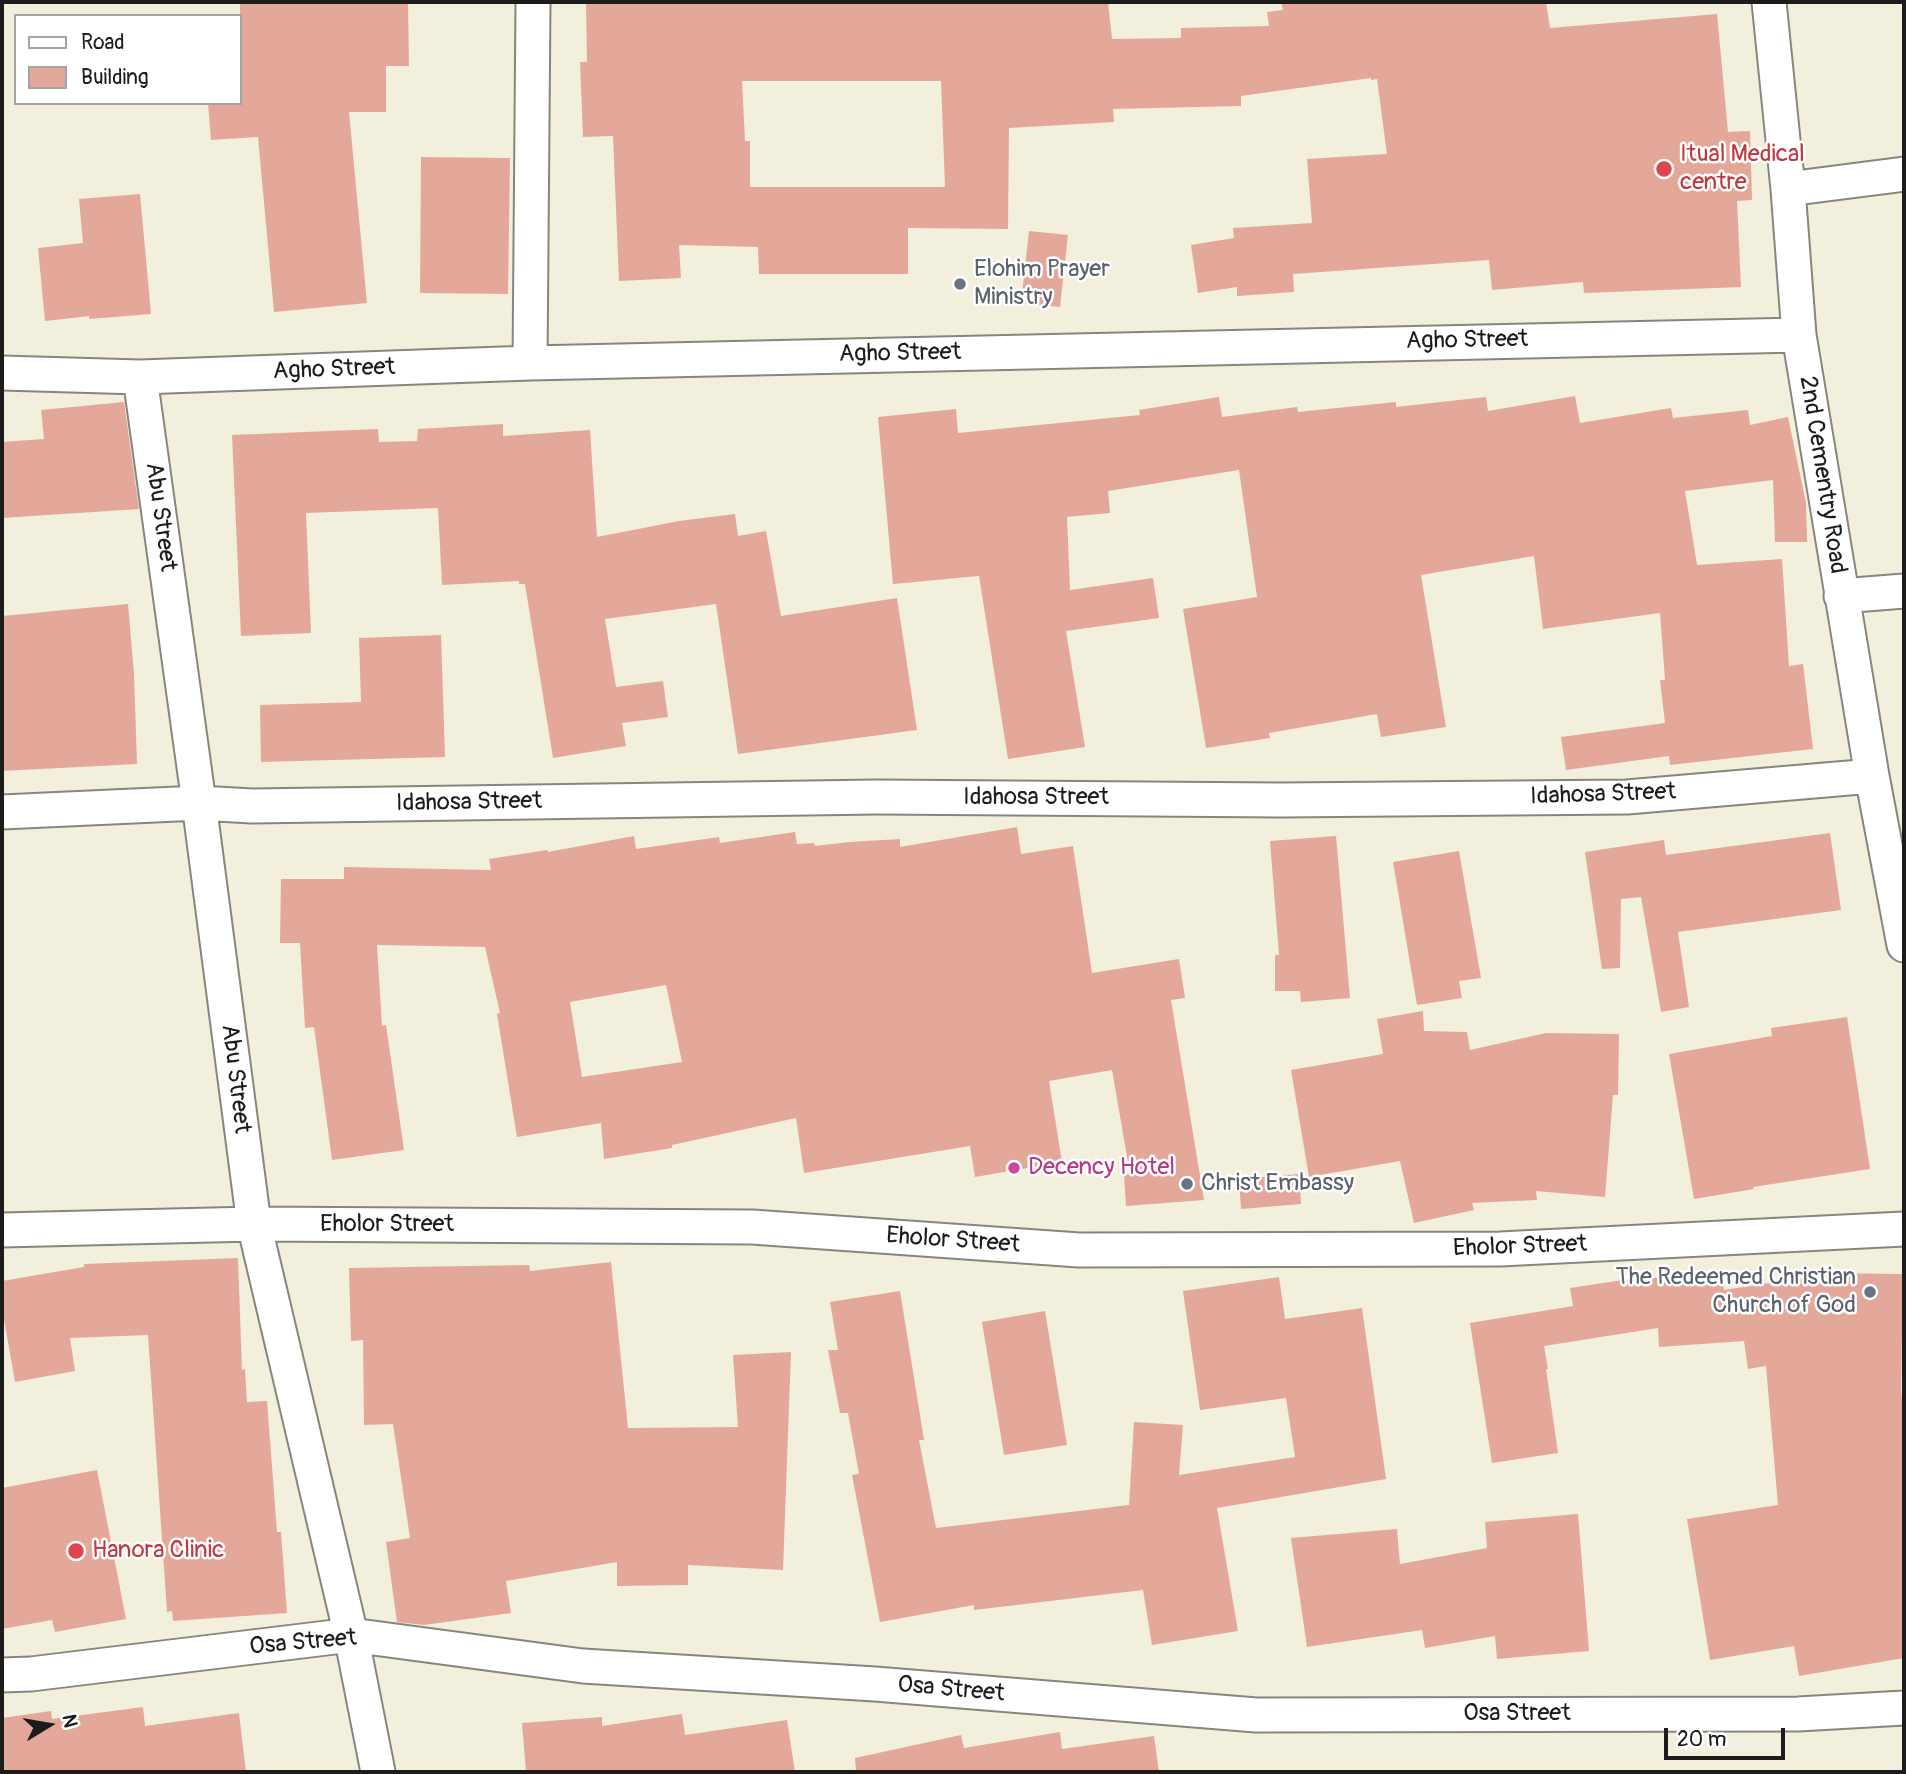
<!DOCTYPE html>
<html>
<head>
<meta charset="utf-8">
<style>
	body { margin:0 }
	#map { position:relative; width:1906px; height:1774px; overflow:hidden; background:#f2efdc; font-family:Pangolin,sans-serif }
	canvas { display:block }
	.frame { position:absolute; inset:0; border:4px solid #1c1c1c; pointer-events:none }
	.legend { position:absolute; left:14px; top:14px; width:228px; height:91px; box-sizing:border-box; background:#fff; border:2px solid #a4a4a4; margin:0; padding:9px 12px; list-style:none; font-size:21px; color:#1c1c1c }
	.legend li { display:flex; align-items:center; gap:14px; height:35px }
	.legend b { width:35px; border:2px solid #a4a4a4 }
	.north { position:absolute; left:14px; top:1690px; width:70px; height:70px; -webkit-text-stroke:5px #fff; paint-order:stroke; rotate:79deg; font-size:19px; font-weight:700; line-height:28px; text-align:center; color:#1c1c1c }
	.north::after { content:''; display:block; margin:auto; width:24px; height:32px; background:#1c1c1c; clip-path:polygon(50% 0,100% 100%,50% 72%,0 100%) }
	.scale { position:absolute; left:1664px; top:1728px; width:121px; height:32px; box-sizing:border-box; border:4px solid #1c1c1c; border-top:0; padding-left:9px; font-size:21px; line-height:24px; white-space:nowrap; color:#1c1c1c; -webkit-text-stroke:5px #fff; paint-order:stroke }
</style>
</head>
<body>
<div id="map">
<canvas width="1906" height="1774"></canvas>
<div class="frame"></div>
<ul class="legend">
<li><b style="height:9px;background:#fff"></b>Road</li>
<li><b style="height:19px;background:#e4a89b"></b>Building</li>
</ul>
<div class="north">N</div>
<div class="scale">20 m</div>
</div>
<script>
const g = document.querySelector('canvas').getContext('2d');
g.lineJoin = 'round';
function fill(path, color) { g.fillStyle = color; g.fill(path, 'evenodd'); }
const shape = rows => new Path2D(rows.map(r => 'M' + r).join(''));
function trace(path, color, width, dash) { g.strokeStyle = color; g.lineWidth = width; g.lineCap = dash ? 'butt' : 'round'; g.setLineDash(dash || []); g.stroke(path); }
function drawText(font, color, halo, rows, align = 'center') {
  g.font = font + ' Pangolin,sans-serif'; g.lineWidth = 5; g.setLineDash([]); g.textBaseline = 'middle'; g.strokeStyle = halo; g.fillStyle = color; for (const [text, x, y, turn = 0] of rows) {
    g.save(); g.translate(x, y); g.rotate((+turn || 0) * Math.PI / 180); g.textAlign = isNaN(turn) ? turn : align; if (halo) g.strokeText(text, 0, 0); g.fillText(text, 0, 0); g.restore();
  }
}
const building = shape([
	[240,2,408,2,409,66,386,66,386,112,349,112,367,303,274,312,258,137,211,140,208,103,240,103],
	[586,2,1108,2,1112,39,1181,38,1181,28,1269,26,1267,12,1283,10,1281,2,1546,2,1550,28,1717,14,1728,132,1750,131,1752,200,1737,201,1741,287,1584,293,1583,282,1492,290,1489,260,1293,274,1294,292,1237,296,1237,287,1198,293,1191,245,1234,238,1233,228,1312,223,1307,159,1387,154,1377,79,1371,80,1371,78,1241,96,1241,106,1113,109,1114,122,1009,128,1008,229,908,228,908,274,759,274,758,247,679,245,681,278,619,281,613,136,583,137,580,62,587,62],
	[742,81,941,81,945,187,750,187,750,141,745,141],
	[421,157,510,158,508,294,420,293],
	[140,194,151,314,89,319,89,316,45,321,38,248,83,243,79,199],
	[1029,231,1068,235,1060,307,1021,303],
	[1575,396,1580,423,1671,408,1673,418,1748,410,1750,425,1788,417,1806,503,1807,542,1775,542,1773,480,1685,491,1697,565,1782,559,1789,666,1803,664,1813,749,1670,765,1669,756,1566,770,1561,737,1665,723,1660,680,1665,680,1660,613,1543,629,1534,556,1421,575,1446,727,1381,737,1377,714,1269,733,1270,738,1206,748,1183,609,1257,597,1239,470,1108,491,1110,513,1067,517,1070,590,1153,578,1159,618,1066,631,1085,747,1008,759,979,576,893,584,878,417,956,409,958,433,1140,415,1139,410,1219,397,1222,417,1297,407,1298,412,1396,402,1396,407,1486,397,1488,411],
	[124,402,139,509,2,518,2,442,44,439,41,410],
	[503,424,503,436,590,430,597,537,679,521,735,514,738,536,766,531,781,616,897,598,917,730,738,754,716,604,605,619,616,687,663,681,668,717,622,723,626,746,553,758,525,584,519,584,519,581,442,585,438,508,306,513,311,633,241,636,232,435,378,429,379,442,417,441,418,429],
	[128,604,134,674,137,764,2,771,2,616],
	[441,635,445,757,261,762,260,705,361,702,359,638],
	[1017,827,1021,854,1073,846,1092,973,1179,959,1185,998,1171,1000,1204,1200,1126,1206,1124,1175,1130,1174,1112,1070,1049,1081,1062,1162,975,1177,970,1146,804,1173,796,1118,672,1145,672,1148,604,1159,601,1123,517,1137,497,1014,500,1013,485,947,377,945,382,1026,386,1025,404,1150,332,1160,314,1027,305,1028,300,943,280,943,281,879,344,879,344,867,491,870,489,859,547,850,548,852,634,836,636,849,719,837,720,843,795,832,797,844,814,843,815,846,849,842,900,839,900,847],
	[666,985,682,1062,582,1077,570,1002],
	[1830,833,1841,910,1678,932,1689,1007,1661,1012,1641,897,1621,899,1620,968,1602,969,1585,852,1664,840,1666,855],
	[1336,836,1350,998,1301,1002,1300,991,1275,991,1275,955,1279,955,1270,841],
	[1459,851,1481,978,1459,981,1462,998,1417,1005,1393,862],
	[1423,1011,1424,1031,1467,1032,1470,1050,1546,1033,1619,1034,1618,1095,1613,1095,1605,1197,1536,1191,1537,1200,1472,1203,1474,1210,1414,1223,1400,1161,1309,1177,1291,1070,1383,1054,1377,1019],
	[1847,1017,1870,1169,1753,1187,1754,1189,1694,1199,1669,1054,1772,1036,1771,1028],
	[1299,1174,1301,1204,1241,1209,1239,1179],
	[238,1258,242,1370,245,1369,247,1402,267,1401,277,1532,281,1532,287,1613,173,1621,172,1611,167,1612,148,1335,70,1338,75,1371,15,1382,2,1308,2,1281,84,1267,84,1264],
	[611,1262,628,1428,738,1427,733,1355,791,1352,783,1570,688,1565,688,1585,617,1586,617,1562,506,1581,511,1613,424,1625,397,1622,386,1542,410,1538,393,1424,364,1425,363,1340,351,1341,349,1268,529,1265,530,1271],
	[1815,1273,1903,1274,1901,1387,1904,1427,1904,1658,1799,1676,1794,1646,1710,1660,1687,1519,1778,1505,1766,1366,1748,1369,1744,1341,1659,1347,1658,1328,1544,1346,1548,1369,1546,1369,1558,1453,1492,1463,1470,1323,1573,1306,1570,1288,1650,1276,1650,1278,1699,1275,1699,1281,1722,1278,1724,1290,1815,1276],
	[1279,1277,1285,1319,1362,1308,1386,1479,1217,1508,1238,1631,1152,1645,1143,1590,974,1610,974,1605,880,1622,852,1475,859,1474,848,1413,840,1413,828,1350,838,1350,830,1302,900,1291,924,1440,919,1440,936,1528,1129,1505,1134,1422,1183,1425,1179,1475,1295,1457,1286,1398,1200,1410,1183,1291],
	[1045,1311,1067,1445,1004,1455,982,1322],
	[97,1470,126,1619,55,1632,52,1620,2,1629,2,1488],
	[1578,1514,1589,1651,1497,1659,1495,1636,1425,1648,1422,1630,1307,1647,1291,1538,1397,1529,1400,1564,1487,1548,1485,1522],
	[143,1707,145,1726,239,1713,246,1772,2,1772,2,1718,51,1711,52,1719],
	[682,1714,685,1735,787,1720,795,1772,526,1772,522,1723,602,1717,602,1726],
	[1060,1732,1062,1749,1154,1736,1159,1772,856,1772,855,1758,961,1735,964,1748]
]);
const minor = shape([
	[1769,2,1788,189,1799,335,1872,776,1904,945],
	[1788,189,1904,174],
	[530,363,533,2],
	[2,373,140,377,530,363,1799,335],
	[140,377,199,803,254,1224,351,1635,378,1772],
	[1841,596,1904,591],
	[2,812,199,803,252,806,877,797,1281,800,1627,797,1872,776],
	[2,1230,254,1224,752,1227,1079,1250,1500,1249,1904,1229],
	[2,1675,31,1674,351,1635,583,1666,875,1684,1256,1715,1798,1714,1904,1708]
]);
const markers = [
	[1664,169,9,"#e0444e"],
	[960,284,7,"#6b7280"],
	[1014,1168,7,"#d1479c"],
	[1187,1184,7,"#6b7280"],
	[1870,1292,7,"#6b7280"],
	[76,1551,9,"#e0444e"]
];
const healthNames = [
	["Itual Medical",1680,155],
	["centre",1680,183],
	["Hanora Clinic",92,1551]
];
const worshipNames = [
	["Elohim Prayer",974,270],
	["Ministry",974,298],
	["Christ Embassy",1201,1184],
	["The Redeemed Christian",1856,1278,"right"],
	["Church of God",1856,1306,"right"]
];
const streetNames = [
	["Agho Street",1467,341,-1],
	["Agho Street",900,354,-1],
	["Agho Street",334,370,-2],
	["2nd Cementry Road",1822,475,81],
	["Abu Street",160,517,82],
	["Idahosa Street",1603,795,-2],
	["Idahosa Street",1036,798],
	["Idahosa Street",469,803,-1],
	["Abu Street",235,1079,83],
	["Eholor Street",387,1225],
	["Eholor Street",953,1241,4],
	["Eholor Street",1520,1247,-2],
	["Osa Street",303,1643,-5],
	["Osa Street",951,1690,5],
	["Osa Street",1517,1714]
];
const hotelNames = [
	["Decency Hotel",1028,1168]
];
fill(building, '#e4a89b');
trace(minor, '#87867c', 37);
trace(minor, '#fff', 33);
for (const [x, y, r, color] of markers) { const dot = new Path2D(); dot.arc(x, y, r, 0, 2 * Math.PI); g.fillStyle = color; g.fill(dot); trace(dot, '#fff', 2.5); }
drawText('24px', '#be3a42', '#fff', healthNames, 'left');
drawText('24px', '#5b616d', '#fff', worshipNames, 'left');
drawText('24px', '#1c1c1c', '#fff', streetNames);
drawText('24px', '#b23c85', '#fff', hotelNames, 'left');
</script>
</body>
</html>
